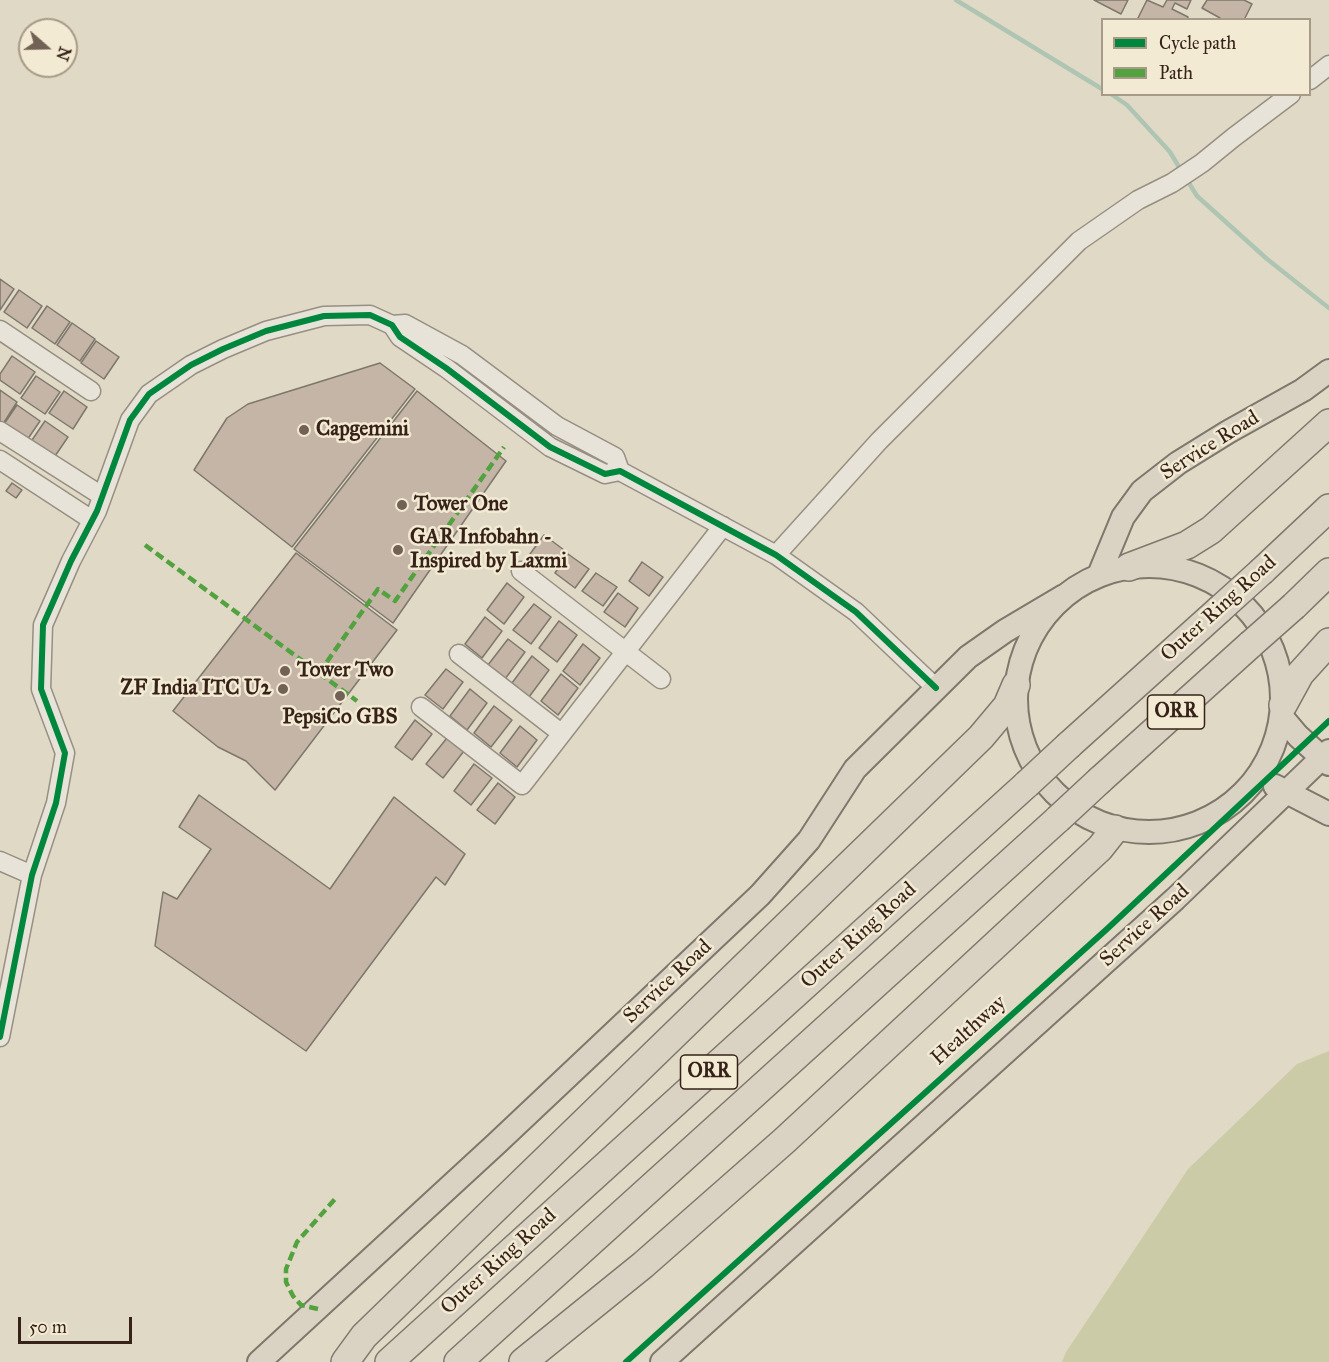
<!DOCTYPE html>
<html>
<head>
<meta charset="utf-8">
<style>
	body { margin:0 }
	#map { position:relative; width:1329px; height:1362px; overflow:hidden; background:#e0d9c5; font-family:"IM FELL Great Primer",serif }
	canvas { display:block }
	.legend { position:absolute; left:1101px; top:18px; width:210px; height:78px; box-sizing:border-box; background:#f2ead2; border:2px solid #a79a88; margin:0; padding:8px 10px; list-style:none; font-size:18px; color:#372219 }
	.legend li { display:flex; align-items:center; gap:12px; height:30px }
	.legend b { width:30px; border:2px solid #a79a88 }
	.north { position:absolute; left:18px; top:18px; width:60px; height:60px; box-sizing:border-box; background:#f2ead2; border:2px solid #a79a88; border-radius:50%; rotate:110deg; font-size:16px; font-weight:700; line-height:24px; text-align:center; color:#372219 }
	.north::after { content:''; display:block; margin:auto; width:21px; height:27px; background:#726255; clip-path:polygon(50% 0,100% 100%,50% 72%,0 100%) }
	.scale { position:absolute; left:18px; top:1317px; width:114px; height:27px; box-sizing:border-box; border:3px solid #372219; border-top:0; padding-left:8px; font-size:18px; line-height:21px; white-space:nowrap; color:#372219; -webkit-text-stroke:4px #f2ead2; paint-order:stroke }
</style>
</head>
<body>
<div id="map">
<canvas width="1329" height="1362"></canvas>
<ul class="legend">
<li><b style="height:8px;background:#00873e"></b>Cycle path</li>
<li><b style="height:8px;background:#53a240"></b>Path</li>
</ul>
<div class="north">N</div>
<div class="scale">50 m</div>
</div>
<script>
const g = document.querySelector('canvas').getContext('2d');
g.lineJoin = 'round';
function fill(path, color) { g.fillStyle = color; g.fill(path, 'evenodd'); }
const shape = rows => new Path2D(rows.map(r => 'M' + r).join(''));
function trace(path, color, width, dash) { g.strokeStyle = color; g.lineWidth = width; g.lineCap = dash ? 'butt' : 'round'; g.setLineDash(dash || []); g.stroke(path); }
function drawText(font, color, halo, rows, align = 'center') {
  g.font = font + ' "IM FELL Great Primer",serif'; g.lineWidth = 5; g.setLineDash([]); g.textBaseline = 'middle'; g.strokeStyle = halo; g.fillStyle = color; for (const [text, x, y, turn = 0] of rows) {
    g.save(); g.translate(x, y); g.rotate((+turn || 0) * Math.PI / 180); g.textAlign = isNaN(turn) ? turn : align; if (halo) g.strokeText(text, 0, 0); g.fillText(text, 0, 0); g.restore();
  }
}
const green = shape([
	[1329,1051,1329,1362,1062,1362,1066,1352,1188,1169,1297,1064]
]);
const stream = shape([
	[956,0,1102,89],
	[1111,94,1127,105,1170,152,1182,172],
	[1187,180,1197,196,1267,259,1329,308]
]);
const building = shape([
	[1094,0,1128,0,1121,14,1094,0],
	[1147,0,1163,7,1167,0,1191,0,1187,9,1175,3,1172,9,1188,17,1187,20,1137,20,1147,0],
	[1207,0,1244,0,1252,4,1244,20,1219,20,1220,18,1202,8,1207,0],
	[0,279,14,289,0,310,0,279],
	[19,290,42,306,27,328,4,312,19,290],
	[47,306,70,322,55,344,32,328,47,306],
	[72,323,95,339,80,361,57,345,72,323],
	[96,341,119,357,104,379,81,363,96,341],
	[12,356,35,372,20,394,0,380,0,374,12,356],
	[380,363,415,389,292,547,194,470,227,418,248,404,380,363],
	[36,376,60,392,45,414,21,398,36,376],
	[0,390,17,402,3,424,0,422,0,390],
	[64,391,87,407,73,429,49,413,64,391],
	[417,391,506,461,393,623,294,549,417,391],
	[17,405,40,421,25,443,2,427,17,405],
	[45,421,68,437,53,459,30,443,45,421],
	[12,483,22,490,16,498,6,491,12,483],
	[544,535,564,550,550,569,530,554,544,535],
	[296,553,397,630,275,790,246,761,218,747,173,711,296,553],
	[568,554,589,569,575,588,555,573,568,554],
	[642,562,663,577,649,596,629,581,642,562],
	[596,573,617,587,603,606,582,591,596,573],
	[507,583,524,597,504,624,487,610,507,583],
	[618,593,638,608,625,627,604,612,618,593],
	[534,604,551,617,531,644,513,630,534,604],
	[485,617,502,631,482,658,465,644,485,617],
	[559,621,577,635,557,662,539,648,559,621],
	[508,639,525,652,505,679,488,665,508,639],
	[583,644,600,658,580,685,563,671,583,644],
	[532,656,549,670,529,697,512,683,532,656],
	[446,669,463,682,443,709,425,695,446,669],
	[561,674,578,688,558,715,541,701,561,674],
	[470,689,487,703,467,730,450,716,470,689],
	[494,706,512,720,491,747,474,733,494,706],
	[415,720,432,734,412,760,395,747,415,720],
	[520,726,537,740,517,767,500,753,520,726],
	[447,738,464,751,443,778,426,764,447,738],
	[474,764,492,778,471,805,454,791,474,764],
	[498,783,515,797,495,824,477,810,498,783],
	[199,795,330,889,394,797,465,854,445,885,436,877,306,1051,155,946,163,892,177,899,211,849,179,827,199,795]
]);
const minor = shape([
	[1310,80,1329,65],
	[392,325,405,324,462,355,557,426,615,457,620,471],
	[0,330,91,391],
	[0,431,102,496],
	[0,460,92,520],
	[776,555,879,441,1079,241,1138,200,1172,183,1202,163,1234,137,1291,94],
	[521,571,661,679],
	[459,654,561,733],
	[421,707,522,785,723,526],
	[0,861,32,875],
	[0,1037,32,875,56,803,65,753,41,689,43,625,71,561,97,511,130,420,149,394,191,365,223,349,266,331,324,316,370,315,392,325,400,337,446,368,550,447,605,474,620,471,776,555,856,612,936,688]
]);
const major = shape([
	'1016 699a133 133 0 1 1 266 0a133 133 0 1 1-266 0Z',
	[1099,575,1123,517,1142,491,1178,463,1228,432,1303,390,1329,371],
	[1282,717,1298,736,1329,764],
	[1275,786,1329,814],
	[259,1362,496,1144,760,895,809,840,855,769,968,657,1005,631,1064,596],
	[662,1362,1175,899,1329,751]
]);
const highway = shape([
	[1129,567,1187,545,1211,530,1329,423],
	[1262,571,1329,508],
	[1294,606,1329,572],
	[1283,705,1300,674,1329,642],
	[1069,745,1220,609],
	[1100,780,1251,644],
	[345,1362,364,1336,981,737,1007,706,1016,685],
	[389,1362,1027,784],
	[458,1362,1058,819],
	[523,1362,643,1265,784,1141,1100,848,1115,829]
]);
const highwayBridge = shape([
	[1220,609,1262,571],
	[1251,644,1294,606],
	[1027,784,1069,745],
	[1058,819,1100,780]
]);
const quiet = shape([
	[145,545,357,701],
	[319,673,378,589,395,601,504,447],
	[318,1309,301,1305,293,1296,286,1282,286,1269,297,1242,335,1199]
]);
const cycleway = shape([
	[0,1037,32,875,56,803,65,753,41,689,43,625,71,561,97,511,130,420,149,394,191,365,223,349,266,331,324,316,370,315,392,325,400,337,446,368,550,447,605,474,620,471,776,555,856,612,936,688],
	[626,1362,1107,929,1329,721]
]);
const markers = [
	[304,430,6,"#726255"],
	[402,505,6,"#726255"],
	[398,550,6,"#726255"],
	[285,671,6,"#726255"],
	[283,689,6,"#726255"],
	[340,696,6,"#726255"]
];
const shields = [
	[1176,712,57],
	[709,1072,57]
];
const shieldNames = [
	["ORR",1176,712],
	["ORR",709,1072]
];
const poiNames = [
	["Capgemini",316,430],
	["Tower One",414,505],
	["GAR Infobahn -",410,538],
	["Inspired by Laxmi",410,562],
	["Tower Two",297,671],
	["ZF India ITC U2",271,689,"right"],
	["PepsiCo GBS",340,718,"center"]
];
const streetNames = [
	["Service Road",1210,446,-32],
	["Outer Ring Road",1219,609,-42],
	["Service Road",1145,926,-42],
	["Outer Ring Road",859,936,-42],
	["Service Road",668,982,-43],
	["Healthway",969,1031,-42],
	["Outer Ring Road",499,1262,-42]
];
fill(green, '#cbcca7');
trace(stream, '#aec5b3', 4.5);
fill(building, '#c4b5a6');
trace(building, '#7e776c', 1.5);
trace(minor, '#968f82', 21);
trace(major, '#7e776c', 26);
trace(highway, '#7e776c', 30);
trace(minor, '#e7e3d9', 18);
trace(major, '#dad3c4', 22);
trace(highway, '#dad3c4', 27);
trace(highwayBridge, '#7e776c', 30, []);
trace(highwayBridge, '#dad3c4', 27);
trace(quiet, '#53a240', 4.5, [9, 4.5]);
trace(cycleway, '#00873e', 6);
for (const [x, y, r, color] of markers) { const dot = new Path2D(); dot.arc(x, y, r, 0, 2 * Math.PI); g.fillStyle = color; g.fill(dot); trace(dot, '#f2ead2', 2); }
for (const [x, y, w] of shields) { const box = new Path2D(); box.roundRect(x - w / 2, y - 17, w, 34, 4.5); g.fillStyle = '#f2ead2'; g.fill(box); trace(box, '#372219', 1.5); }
drawText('bold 20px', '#372219', null, shieldNames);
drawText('bold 21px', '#372219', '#f2ead2', poiNames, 'left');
drawText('21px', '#372219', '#f2ead2', streetNames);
</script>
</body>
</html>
